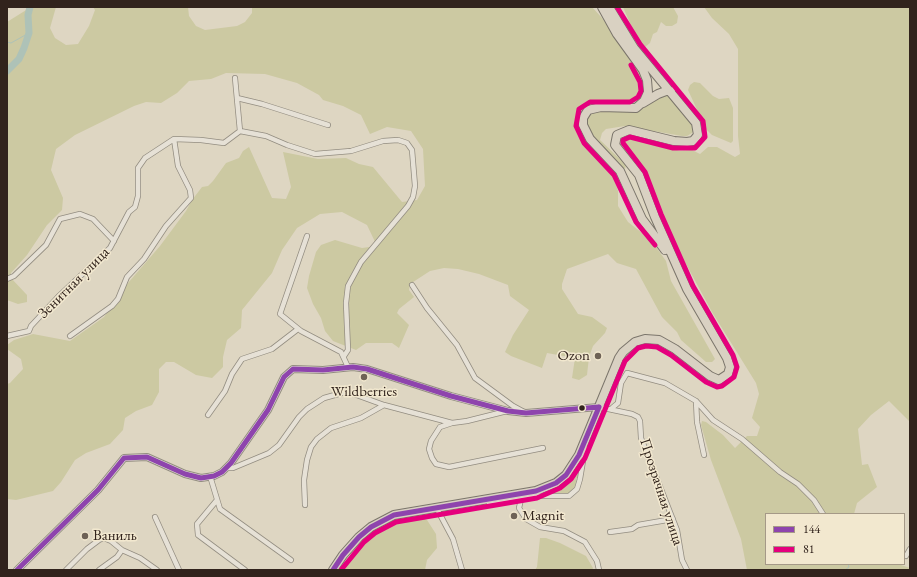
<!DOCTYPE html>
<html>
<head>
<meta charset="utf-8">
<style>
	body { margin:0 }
	#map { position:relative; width:917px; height:577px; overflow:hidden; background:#ded6c2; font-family:"EB Garamond",serif }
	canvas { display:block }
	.frame { position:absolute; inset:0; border:8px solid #31231c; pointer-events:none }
	.legend { position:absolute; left:765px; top:513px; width:140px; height:52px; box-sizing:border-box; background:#f2e8cf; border:1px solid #a59987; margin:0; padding:5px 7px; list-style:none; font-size:12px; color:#31231c }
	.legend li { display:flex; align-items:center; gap:8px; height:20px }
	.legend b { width:20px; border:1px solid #a59987 }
</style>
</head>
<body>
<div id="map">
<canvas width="917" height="577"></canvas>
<div class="frame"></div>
<ul class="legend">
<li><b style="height:5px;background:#8e44ad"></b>144</li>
<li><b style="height:5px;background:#e5007d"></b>81</li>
</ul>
</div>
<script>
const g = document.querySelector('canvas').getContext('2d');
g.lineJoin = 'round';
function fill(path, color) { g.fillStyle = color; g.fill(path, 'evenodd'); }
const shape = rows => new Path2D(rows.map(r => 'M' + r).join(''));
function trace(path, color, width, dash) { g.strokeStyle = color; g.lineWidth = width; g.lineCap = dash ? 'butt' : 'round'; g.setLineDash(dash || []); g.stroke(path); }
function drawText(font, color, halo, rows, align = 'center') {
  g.font = font + ' "EB Garamond",serif'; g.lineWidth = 3; g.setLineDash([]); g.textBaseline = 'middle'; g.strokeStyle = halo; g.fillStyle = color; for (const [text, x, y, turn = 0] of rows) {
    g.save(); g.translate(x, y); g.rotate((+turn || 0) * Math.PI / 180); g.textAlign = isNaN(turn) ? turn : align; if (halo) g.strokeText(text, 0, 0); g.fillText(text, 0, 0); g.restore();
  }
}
const green = shape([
	[31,7,56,7,50,28,55,38,66,45,78,44,89,26,95,10,93,7,188,7,189,16,196,26,205,30,237,26,245,22,252,13,252,7,592,7,602,18,642,75,644,81,643,90,640,96,630,103,596,103,580,108,575,118,579,130,591,148,603,160,613,175,618,191,618,206,628,222,651,240,666,261,671,281,715,359,712,362,706,362,681,340,677,332,662,317,636,269,617,263,608,254,567,269,562,284,562,289,578,314,592,317,607,328,605,333,593,346,589,357,587,375,579,380,572,378,575,358,547,353,542,368,511,356,505,352,513,335,529,310,510,296,508,285,479,274,458,269,444,268,430,271,410,284,409,290,414,297,399,309,397,313,409,325,399,348,392,343,366,343,356,350,333,341,325,331,321,318,313,304,307,288,309,276,316,252,321,245,335,240,362,248,377,246,367,225,342,212,320,214,297,228,282,250,272,273,242,310,241,328,227,340,223,357,223,367,212,378,196,375,174,362,166,362,159,369,159,392,152,405,136,411,125,418,123,430,110,444,86,453,75,460,61,482,53,491,16,500,7,499,7,384,10,383,23,369,21,359,7,349,7,345,14,340,33,334,70,341,104,317,128,283,160,246,186,211,192,200,202,187,208,186,213,181,226,163,239,158,243,151,249,147,272,198,286,199,291,187,283,152,318,159,346,158,359,164,373,167,402,202,417,200,425,186,423,149,411,131,387,127,370,134,361,115,343,106,323,100,319,95,297,83,265,74,226,73,211,79,189,81,177,93,161,103,146,102,134,106,75,135,56,149,51,170,63,198,62,210,47,225,27,255,11,273,11,278,27,295,27,302,18,304,7,300,7,22],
	[623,7,673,7,678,16,677,23,672,26,666,26,661,22,657,32,653,34,650,43,645,47,640,46],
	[704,7,910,7,910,422,889,401,871,415,858,429,862,465,868,464,877,487,857,503,854,514,766,514,766,564,898,564,910,568,910,570,747,570,741,539,711,460,701,425,702,421,706,422,723,435,735,448,747,436,757,436,760,427,752,418,759,394,756,383,712,312,679,251,639,164,624,144,627,139,638,139,680,151,692,150,700,154,708,147,717,147,735,157,740,154,738,136,738,49,729,34,712,18],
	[694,82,700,83,713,96,719,99,729,98,733,108,733,141,731,143,712,135,706,129,688,90,690,85],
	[669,94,692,123,694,129,692,133,687,136,682,136,625,126,606,129,602,133,600,140,626,165,625,169,589,135,585,118,592,111,637,109],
	[581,462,575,486,571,492,567,494,537,494,550,491,564,484,574,473],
	[413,513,427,520,436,534,437,548,427,560,425,570,341,570,356,547,372,530,391,518],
	[540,538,546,538,560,543,586,556,593,568,592,570,535,570,537,567]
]);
const stream = shape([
	[7,42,11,43,29,33],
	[845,570,849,567,848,564]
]);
const river = shape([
	[7,71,19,59,24,48,29,33,28,15,30,7]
]);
const minor = shape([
	[235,78,240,131],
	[237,98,262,104,328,125],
	[240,131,266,136,287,145,315,154,351,151,383,141,398,140,407,143,412,150,415,186,413,197,408,206,361,262,348,286,346,303,348,350,344,356],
	[307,236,280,314,301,331,341,352,348,367],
	[7,279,14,276,46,245,60,219,80,214,93,219,114,241],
	[412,285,427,308,457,345,475,378,513,406,524,412],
	[7,336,29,331,31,326,58,297,110,248,129,212,135,207,138,196,138,168,145,158,174,139,201,140,224,143,240,131],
	[70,336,112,306,118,299,127,277,144,259,166,226,191,198,190,190,178,166,174,139],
	[696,401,697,422,704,455],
	[599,407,632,414,638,417,640,421,641,438,677,530,682,560,687,570],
	[612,408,618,403,621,383,627,373,665,383,696,401,713,420,742,439,780,472,798,484,814,500,823,514],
	[507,411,467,421,452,423,440,427,431,441,429,449,432,458,436,464,449,467,543,448],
	[208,415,225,391,232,374,242,359,272,349,298,329],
	[226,468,233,468,269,453,279,445,299,417,307,409,324,398,342,393,351,393,384,405],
	[210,476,220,509,291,560],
	[521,499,519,508,526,519,540,527,564,531,585,542,597,561,599,570],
	[217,500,197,524,198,535,245,570],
	[489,503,535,496,569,496,577,489,580,479,585,449],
	[305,505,304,480,307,460,311,447,317,439,331,428,361,418,384,405,452,423],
	[436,507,453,539,462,570],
	[155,517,179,570],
	[610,532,632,529,638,525,673,519],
	[906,556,910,549],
	[66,570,87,549,99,540,104,538,111,541,122,550,140,558,157,570],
	[99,570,117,557,122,550]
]);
const tertiary = shape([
	[17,570,98,490,124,458,147,457,185,474,201,478,214,476,222,472,231,463,268,410,284,377,293,369,323,370,353,367,367,369,451,396,508,411,526,413,599,407]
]);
const trunk = shape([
	[602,7,617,34,643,70,647,80,648,92,644,101,636,108,601,107,588,110,583,118,583,125,590,139,620,171,642,219,665,250],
	[643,103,658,94,666,91,671,91],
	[333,570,343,555,359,537,371,527,394,515,536,491,556,483,566,475,579,455,619,358,623,352,635,342,645,339,659,340,675,349,710,376,719,380,728,374,730,367,727,358,687,289,655,217,639,175,615,145,617,135,629,130,674,141,687,142,693,141,698,135,696,123,634,48,609,7]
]);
const bus1 = shape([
	[17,570,98,490,124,458,147,457,185,474,201,478,214,476,222,472,231,463,268,410,284,377,293,369,323,370,353,367,367,369,451,396,508,411,526,413,599,407],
	[333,570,343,555,359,537,371,527,394,515,536,491,556,483,566,475,579,455,599,407]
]);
const bus2 = shape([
	[631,65,640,82,641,91,638,97,630,102,590,102,579,109,576,126,584,143,614,175,636,222,655,245],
	[341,570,364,542,375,533,396,522,537,498,560,488,571,479,585,458,625,361,638,348,646,346,657,347,671,355,706,382,717,387,722,386,734,377,737,367,733,355,693,286,661,214,645,172,623,143,623,140,630,137,673,148,695,148,705,137,703,121,640,44,617,7]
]);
const markers = [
	[598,356,4,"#6e6256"],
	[364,377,4,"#6e6256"],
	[582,408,3.5,"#31231c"],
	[514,516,4,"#6e6256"],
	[85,536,4,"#6e6256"]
];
const streetNames = [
	["Зенитная улица",74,283,-45],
	["Прозрачная улица",661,492,72]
];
const poiNames = [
	["Ozon",590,356,"right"],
	["Wildberries",364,392,"center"],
	["Magnit",522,516],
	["Ваниль",93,536]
];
fill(green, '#ccc9a2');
trace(stream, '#aec2b7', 1);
trace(river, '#aec2b7', 7);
trace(minor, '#938d81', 6);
trace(tertiary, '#938d81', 8);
trace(trunk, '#7b756b', 10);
trace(minor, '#e6e1d6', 4.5);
trace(tertiary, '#e6e1d6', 6);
trace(trunk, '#d9d1c2', 8);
trace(bus1, '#8e44ad', 5);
trace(bus2, '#e5007d', 5);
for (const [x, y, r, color] of markers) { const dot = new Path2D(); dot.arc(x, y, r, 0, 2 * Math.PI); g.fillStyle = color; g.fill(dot); trace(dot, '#f2e8cf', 1.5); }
drawText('15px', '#31231c', '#f2e8cf', streetNames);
drawText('15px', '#31231c', '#f2e8cf', poiNames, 'left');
</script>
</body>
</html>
